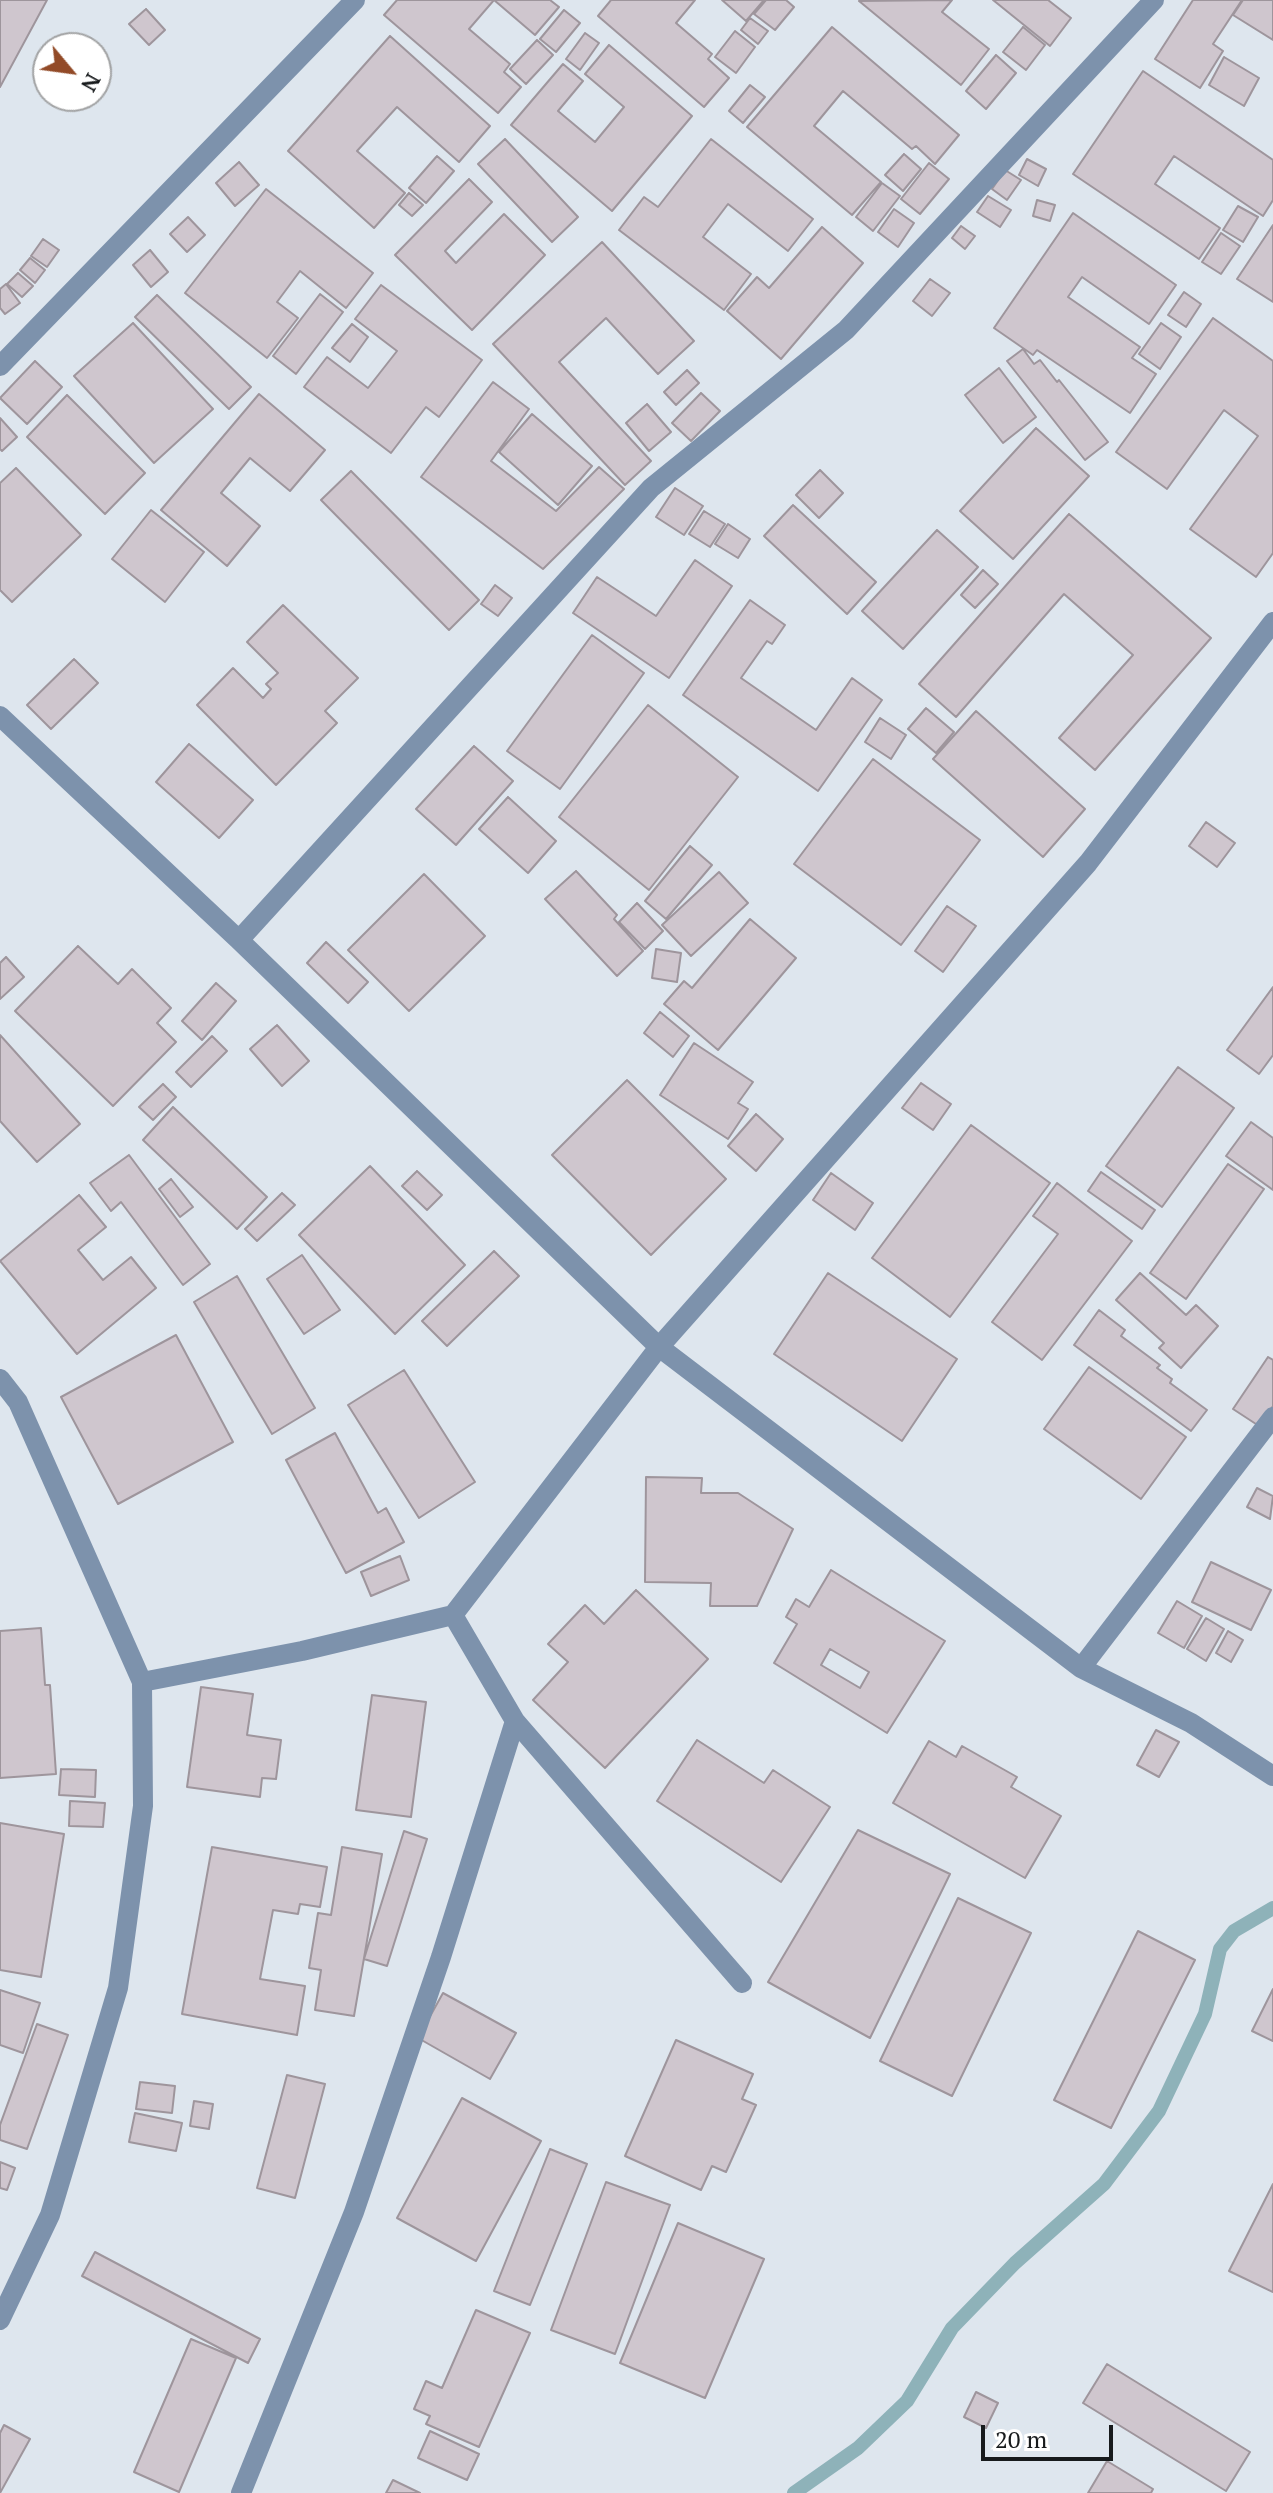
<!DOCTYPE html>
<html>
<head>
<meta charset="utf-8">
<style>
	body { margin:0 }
	#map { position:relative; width:1273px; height:2493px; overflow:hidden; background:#dee6ee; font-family:"PT Serif",serif }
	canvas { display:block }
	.north { position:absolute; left:32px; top:32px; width:80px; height:80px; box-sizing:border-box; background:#fff; border:2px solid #a2a3a4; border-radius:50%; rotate:119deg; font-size:22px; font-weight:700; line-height:32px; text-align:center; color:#171a1c }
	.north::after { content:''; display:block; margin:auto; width:28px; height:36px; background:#924a27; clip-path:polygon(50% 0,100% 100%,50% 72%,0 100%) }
	.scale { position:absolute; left:981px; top:2425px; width:132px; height:36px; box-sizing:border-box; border:4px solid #171a1c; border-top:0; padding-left:10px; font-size:24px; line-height:28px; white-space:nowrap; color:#171a1c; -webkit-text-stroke:6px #fff; paint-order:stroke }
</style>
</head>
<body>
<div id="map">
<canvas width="1273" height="2493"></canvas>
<div class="north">N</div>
<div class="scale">20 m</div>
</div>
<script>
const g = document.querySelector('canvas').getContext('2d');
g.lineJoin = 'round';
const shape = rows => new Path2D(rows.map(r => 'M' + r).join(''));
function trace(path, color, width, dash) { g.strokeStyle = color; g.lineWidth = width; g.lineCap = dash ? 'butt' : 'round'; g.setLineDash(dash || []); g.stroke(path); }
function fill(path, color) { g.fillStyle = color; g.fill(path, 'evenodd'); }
const stream = shape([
	[794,2493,858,2448,907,2401,952,2328,1015,2263,1104,2184,1159,2111,1205,2014,1220,1949,1234,1931,1273,1908]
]);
const building = shape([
	[0,0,47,0,0,87,0,0],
	[397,0,550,0,559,7,535,35,494,0,469,29,510,64,504,72,521,87,498,113,384,15,397,0],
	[611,0,695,0,676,23,712,54,708,59,729,78,704,107,598,16,611,0],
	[722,0,764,0,746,21,722,0],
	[766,0,786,0,794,7,775,30,754,14,766,0],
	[952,0,942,12,989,49,961,85,859,1,952,0],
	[993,0,1048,0,1071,18,1050,46,993,0],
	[1193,0,1242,0,1213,44,1223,51,1200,88,1155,59,1193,0],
	[1243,0,1273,0,1273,40,1233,15,1243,0],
	[146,9,165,30,149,45,129,24,146,9],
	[564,10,580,23,556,52,540,39,564,10],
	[750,18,768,31,758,44,741,30,750,18],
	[832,27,959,135,935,164,916,146,912,149,843,91,814,126,881,182,852,215,747,127,832,27],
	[1023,27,1045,45,1026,70,1003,52,1023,27],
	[735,31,755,47,736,73,715,57,735,31],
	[585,33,599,43,580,70,566,59,585,33],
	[390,36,490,126,459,162,397,107,357,151,405,193,374,228,288,151,390,36],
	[537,40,553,55,526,84,510,69,537,40],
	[609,45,692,116,612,211,511,125,563,64,583,81,558,111,595,142,624,107,585,74,609,45],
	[996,55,1016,73,986,109,966,91,996,55],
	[1224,57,1259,78,1244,106,1209,85,1224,57],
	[1143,71,1273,160,1273,200,1263,216,1174,156,1155,184,1220,228,1199,259,1073,174,1143,71],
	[750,85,765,97,743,123,729,111,750,85],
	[505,139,578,217,552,242,478,164,505,139],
	[711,139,813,219,788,251,728,204,703,237,751,274,724,310,619,230,644,197,658,207,711,139],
	[904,154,921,169,903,191,885,175,904,154],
	[437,156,454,171,426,203,409,188,437,156],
	[1027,159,1046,169,1038,186,1019,175,1027,159],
	[239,162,259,185,235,206,216,183,239,162],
	[929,163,949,179,920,214,901,199,929,163],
	[1005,170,1021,180,1007,200,992,189,1005,170],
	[469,179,492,202,445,251,456,263,504,214,545,255,472,330,395,255,469,179],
	[882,183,900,196,873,231,856,217,882,183],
	[266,189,373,273,346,308,300,271,277,302,298,318,267,358,185,293,266,189],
	[409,193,423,205,412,216,399,205,409,193],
	[988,196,1011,210,1000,227,977,212,988,196],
	[1037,200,1055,205,1050,221,1033,216,1037,200],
	[1238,206,1258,217,1243,242,1223,230,1238,206],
	[894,209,914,223,898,247,878,232,894,209],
	[1073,213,1176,285,1149,324,1082,277,1068,297,1140,347,1132,358,1156,374,1130,413,1037,350,1033,355,994,328,1073,213],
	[188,217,205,235,187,252,170,234,188,217],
	[1273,225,1273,302,1237,279,1273,225],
	[961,226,975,236,965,249,952,238,961,226],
	[822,227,863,263,781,359,727,311,757,277,769,288,822,227],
	[1221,233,1240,246,1221,274,1202,262,1221,233],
	[43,239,59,250,47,267,31,256,43,239],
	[602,242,694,341,658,374,606,318,559,362,651,461,625,485,493,344,602,242],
	[150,250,168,272,151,287,133,265,150,250],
	[30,258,45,270,35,283,20,270,30,258],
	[18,273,33,286,22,297,7,284,18,273],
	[930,279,950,293,932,316,913,301,930,279],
	[6,284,20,303,5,314,0,308,0,289,6,284],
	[381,285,482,360,439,417,426,407,391,453,304,387,327,357,368,388,397,351,355,319,381,285],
	[1184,292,1201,304,1186,327,1168,315,1184,292],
	[320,294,343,312,296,374,273,356,320,294],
	[157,295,251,387,229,409,135,317,157,295],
	[1213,318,1273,361,1273,553,1256,577,1190,529,1258,436,1224,410,1167,489,1116,452,1213,318],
	[133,323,213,409,154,463,74,376,133,323],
	[1161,323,1181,337,1160,369,1139,354,1161,323],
	[352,324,368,337,350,362,332,348,352,324],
	[1023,349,1034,364,1040,360,1057,382,1059,380,1108,442,1085,460,1007,361,1023,349],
	[35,361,62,387,27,424,0,398,35,361],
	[999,368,1036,417,1003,443,965,395,999,368],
	[687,370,699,383,676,405,664,392,687,370],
	[493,382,529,409,491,461,556,511,599,467,624,489,543,569,421,477,493,382],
	[701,393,720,411,691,441,672,423,701,393],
	[259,394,325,450,290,491,250,458,221,493,260,526,227,566,161,510,259,394],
	[67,395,145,473,105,514,27,437,67,395],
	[647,404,671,432,649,451,626,423,647,404],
	[532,414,592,466,558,505,499,452,532,414],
	[0,418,17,437,2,451,0,449,0,418],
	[1036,428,1089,476,1013,559,960,511,1036,428],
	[16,468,81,535,12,602,0,590,0,483,16,468],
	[820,470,843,493,819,518,796,495,820,470],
	[351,471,479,600,449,630,321,500,351,471],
	[675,488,703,506,684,535,656,517,675,488],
	[793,505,876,582,847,614,764,536,793,505],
	[151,510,204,552,165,602,112,559,151,510],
	[704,511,725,524,710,547,689,534,704,511],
	[1069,514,1211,638,1095,770,1059,738,1133,655,1064,594,956,717,919,684,1069,514],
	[728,524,750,539,738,558,715,544,728,524],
	[937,530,978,567,903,649,862,611,937,530],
	[695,560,732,586,669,678,573,613,597,577,656,616,695,560],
	[983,570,998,584,975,608,961,595,983,570],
	[495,585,512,598,498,616,481,604,495,585],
	[750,600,785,625,772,644,767,641,741,678,816,730,852,678,882,700,818,791,683,695,750,600],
	[283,605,358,678,325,711,337,723,276,785,197,705,233,668,263,698,271,689,266,684,278,673,247,642,283,605],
	[592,635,644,673,560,789,507,751,592,635],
	[74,659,98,683,51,729,27,705,74,659],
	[648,705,738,777,649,890,559,817,648,705],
	[926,708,954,732,936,753,908,729,926,708],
	[976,711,1085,809,1043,857,933,759,976,711],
	[880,718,906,735,891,759,865,742,880,718],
	[189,744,253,800,219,838,156,782,189,744],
	[474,746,513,781,456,845,416,809,474,746],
	[873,759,980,840,901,945,794,864,873,759],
	[508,797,556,841,528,873,479,829,508,797],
	[1206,822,1235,843,1217,867,1189,846,1206,822],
	[690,846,712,865,666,919,645,901,690,846],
	[576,871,617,915,614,919,643,951,617,976,545,899,576,871],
	[719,872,748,903,691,956,662,925,719,872],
	[424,874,485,936,409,1011,348,950,424,874],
	[637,903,663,931,645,949,619,922,637,903],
	[947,906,976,926,943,972,915,951,947,906],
	[750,919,796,958,718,1050,664,1004,684,981,692,988,750,919],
	[326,942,368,982,348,1003,307,963,326,942],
	[78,946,118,984,132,969,171,1008,157,1023,176,1042,113,1106,15,1011,78,946],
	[656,949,681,953,677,982,652,978,656,949],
	[6,957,24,977,0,999,0,963,6,957],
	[216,983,236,1001,202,1040,182,1021,216,983],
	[1273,987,1273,1055,1259,1074,1227,1050,1273,987],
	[660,1012,689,1036,673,1057,644,1033,660,1012],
	[277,1025,309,1061,282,1086,250,1049,277,1025],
	[0,1035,80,1124,37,1162,0,1121,0,1035],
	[212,1036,227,1051,191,1087,176,1072,212,1036],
	[694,1043,753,1082,738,1103,748,1109,728,1139,660,1095,694,1043],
	[1178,1067,1234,1108,1162,1207,1106,1166,1178,1067],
	[627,1080,726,1179,651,1255,552,1155,627,1080],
	[921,1083,951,1104,933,1130,902,1108,921,1083],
	[163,1084,176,1097,153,1120,139,1107,163,1084],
	[173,1107,267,1197,237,1229,143,1140,173,1107],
	[756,1114,783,1139,756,1171,728,1146,756,1114],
	[1251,1122,1273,1138,1273,1190,1226,1156,1251,1122],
	[971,1125,1050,1183,950,1317,872,1258,971,1125],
	[129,1155,210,1264,183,1285,121,1202,111,1211,90,1183,129,1155],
	[1228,1164,1264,1189,1186,1299,1150,1273,1228,1164],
	[370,1166,465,1265,395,1334,299,1235,370,1166],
	[417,1171,442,1195,427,1210,402,1186,417,1171],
	[1101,1172,1155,1210,1142,1229,1088,1191,1101,1172],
	[831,1173,873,1203,855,1230,813,1200,831,1173],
	[171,1179,193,1207,180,1217,159,1189,171,1179],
	[1057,1183,1132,1241,1042,1360,992,1322,1058,1234,1033,1216,1057,1183],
	[282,1193,295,1205,257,1241,245,1229,282,1193],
	[79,1195,106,1227,78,1250,103,1280,131,1257,156,1288,77,1354,0,1261,79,1195],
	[494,1251,519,1276,447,1346,422,1321,494,1251],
	[302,1255,340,1310,304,1334,267,1279,302,1255],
	[828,1273,957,1359,902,1441,774,1354,828,1273],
	[1140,1273,1186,1315,1196,1305,1218,1326,1181,1368,1159,1348,1164,1343,1116,1300,1140,1273],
	[237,1276,315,1408,272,1434,194,1302,237,1276],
	[1099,1310,1125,1330,1121,1336,1160,1365,1157,1368,1172,1379,1170,1383,1207,1410,1191,1431,1074,1345,1099,1310],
	[176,1335,233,1442,118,1504,61,1397,176,1335],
	[1268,1357,1273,1360,1273,1406,1259,1426,1233,1409,1268,1357],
	[1089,1367,1186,1437,1141,1499,1044,1429,1089,1367],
	[404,1370,475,1482,419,1518,348,1405,404,1370],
	[335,1433,378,1513,386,1508,404,1542,346,1573,286,1460,335,1433],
	[646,1477,702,1478,701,1493,738,1493,793,1529,757,1606,710,1606,711,1583,645,1582,646,1477],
	[1257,1488,1273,1496,1270,1519,1247,1507,1257,1488],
	[400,1556,409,1580,371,1596,361,1572,400,1556],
	[1211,1562,1271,1590,1251,1630,1192,1602,1211,1562],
	[831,1570,945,1641,887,1733,774,1663,797,1624,786,1617,796,1599,809,1607,831,1570],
	[830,1649,869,1672,860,1688,821,1665,830,1649],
	[636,1590,708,1659,605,1768,533,1700,568,1662,548,1644,585,1605,604,1624,636,1590],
	[1177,1601,1202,1616,1184,1648,1158,1633,1177,1601],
	[1206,1618,1224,1629,1206,1661,1187,1649,1206,1618],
	[41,1628,45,1685,50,1685,56,1774,0,1778,0,1631,41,1628],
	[1228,1631,1243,1640,1231,1662,1216,1653,1228,1631],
	[201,1687,253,1694,247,1735,281,1740,276,1779,262,1778,260,1797,187,1787,201,1687],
	[372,1695,426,1702,411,1817,356,1810,372,1695],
	[1156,1730,1179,1742,1159,1777,1137,1765,1156,1730],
	[697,1740,764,1783,773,1770,830,1807,781,1882,657,1801,697,1740],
	[929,1741,956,1757,962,1746,1017,1777,1011,1787,1061,1816,1025,1878,893,1803,929,1741],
	[61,1769,96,1770,95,1797,59,1795,61,1769],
	[70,1801,105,1803,103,1827,69,1826,70,1801],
	[0,1823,64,1834,41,1977,0,1970,0,1823],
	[858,1830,950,1874,870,2038,768,1982,858,1830],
	[404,1831,427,1839,387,1966,364,1959,404,1831],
	[212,1847,327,1867,320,1907,300,1904,298,1914,273,1910,260,1979,305,1986,297,2035,182,2014,212,1847],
	[342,1847,382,1854,354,2016,315,2010,321,1970,309,1968,318,1913,331,1915,342,1847],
	[958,1898,1031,1933,952,2096,880,2061,958,1898],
	[1138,1931,1195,1960,1111,2128,1054,2100,1138,1931],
	[1273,1989,1273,2041,1252,2031,1273,1989],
	[0,1990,40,2003,23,2053,0,2045,0,1990],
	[443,1993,516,2033,490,2079,418,2038,443,1993],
	[37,2024,68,2035,27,2149,0,2140,0,2125,37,2024],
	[676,2040,753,2074,742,2099,756,2105,726,2172,712,2166,701,2190,625,2156,676,2040],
	[287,2075,325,2084,295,2198,257,2188,287,2075],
	[140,2082,175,2086,172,2113,136,2109,140,2082],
	[462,2098,541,2141,476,2261,397,2218,462,2098],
	[194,2101,213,2104,209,2129,190,2126,194,2101],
	[135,2113,182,2123,176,2151,129,2142,135,2113],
	[550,2149,587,2164,530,2305,494,2291,550,2149],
	[0,2162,15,2168,7,2190,0,2188,0,2162],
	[606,2182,670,2205,615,2354,551,2330,606,2182],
	[1273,2184,1273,2292,1229,2271,1273,2184],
	[678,2223,764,2259,705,2398,620,2363,678,2223],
	[95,2252,260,2339,248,2363,82,2276,95,2252],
	[476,2310,530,2333,479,2447,426,2424,430,2416,414,2409,426,2381,442,2388,476,2310],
	[191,2339,236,2358,179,2492,134,2472,191,2339],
	[1107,2364,1250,2452,1226,2491,1083,2403,1107,2364],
	[976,2392,998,2403,986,2428,964,2417,976,2392],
	[4,2425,30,2439,0,2493,0,2433,4,2425],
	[430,2431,479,2454,467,2480,418,2458,430,2431],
	[1107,2461,1153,2489,1151,2493,1088,2493,1107,2461],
	[393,2480,420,2493,386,2493,393,2480]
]);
const street = shape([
	[0,366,355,0],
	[0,716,239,940,659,1347,1081,1668,1191,1723,1273,1776],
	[239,940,651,488,846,330,1154,0],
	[0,1379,18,1402,142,1682,143,1806,118,1988,50,2215,0,2320],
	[453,1615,515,1721,742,1983],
	[1081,1668,1273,1417],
	[142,1682,302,1651,453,1615,659,1347,1088,863,1273,622],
	[241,2493,354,2212,441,1957,515,1721]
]);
trace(stream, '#8eb2b9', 14);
fill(building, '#cfc6ce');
trace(building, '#9e959c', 2);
trace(street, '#7d92ac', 20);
</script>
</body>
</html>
